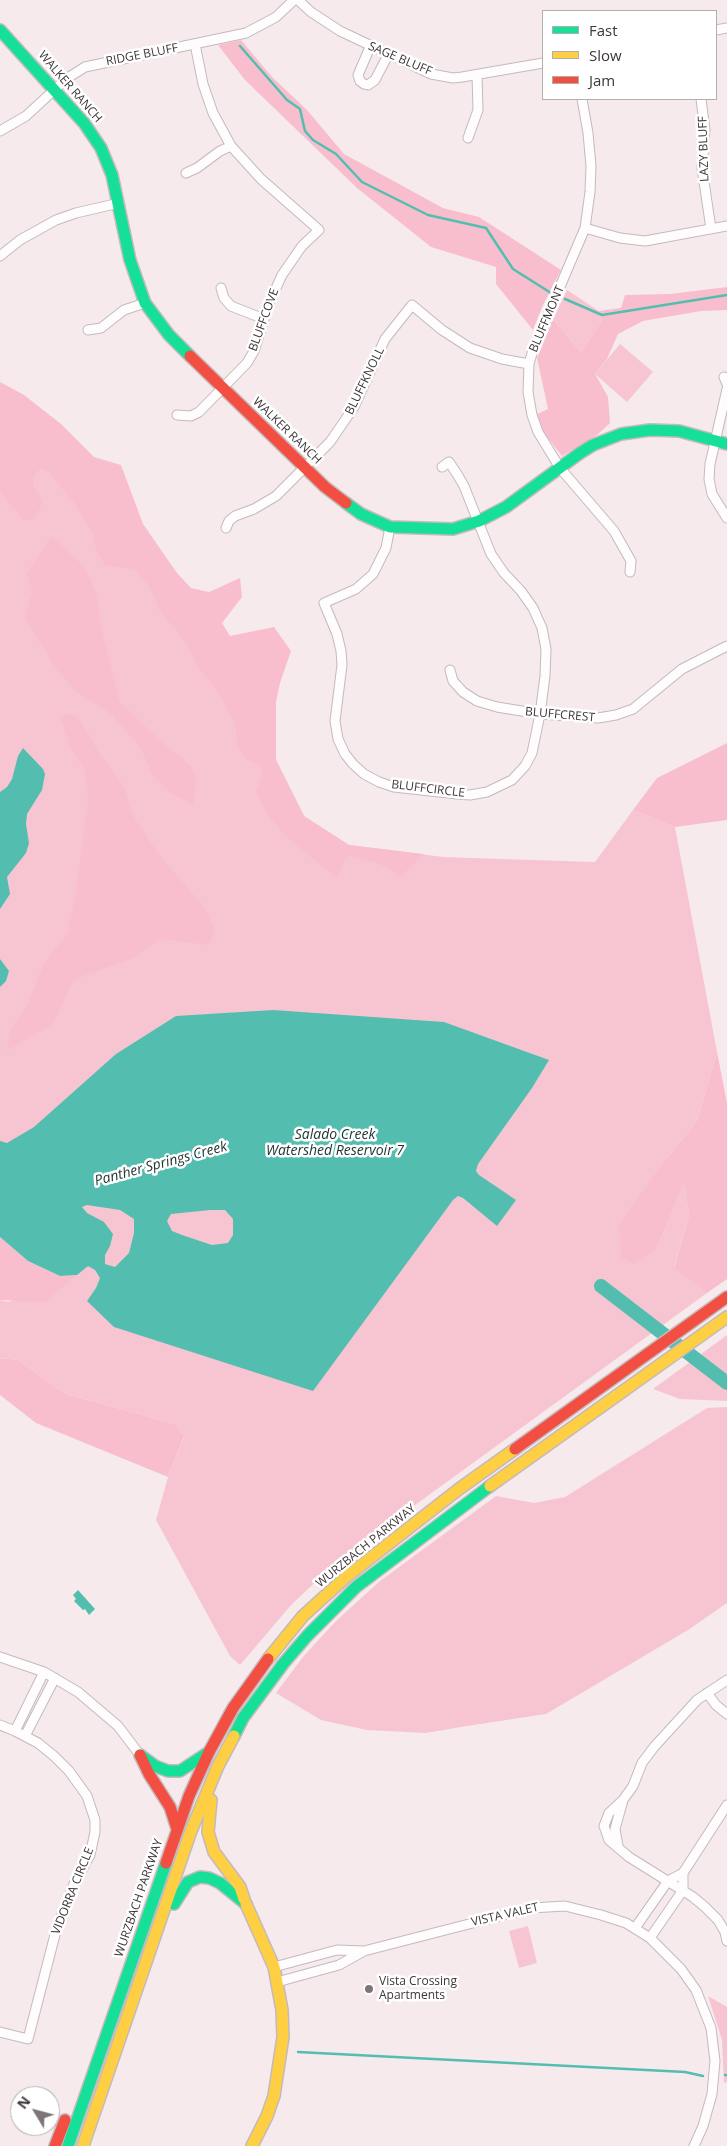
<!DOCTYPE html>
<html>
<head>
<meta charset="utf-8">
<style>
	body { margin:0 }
	#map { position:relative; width:727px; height:2146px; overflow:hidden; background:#f6eaed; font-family:"Open Sans",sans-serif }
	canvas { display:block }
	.legend { position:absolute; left:542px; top:10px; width:175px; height:90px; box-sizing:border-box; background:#fff; border:1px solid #b2afaf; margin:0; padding:6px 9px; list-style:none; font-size:15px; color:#3e3638 }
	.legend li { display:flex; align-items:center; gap:10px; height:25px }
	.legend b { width:25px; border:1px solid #b2afaf }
	.north { position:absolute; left:10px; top:2086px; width:50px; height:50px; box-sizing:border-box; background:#fff; border:1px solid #b2afaf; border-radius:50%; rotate:307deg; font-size:14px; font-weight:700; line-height:20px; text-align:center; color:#3e3638 }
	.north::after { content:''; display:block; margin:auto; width:18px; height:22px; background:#7e7577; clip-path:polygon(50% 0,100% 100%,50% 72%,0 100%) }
</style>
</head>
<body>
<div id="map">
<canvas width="727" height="2146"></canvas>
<ul class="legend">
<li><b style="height:6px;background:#16e098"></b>Fast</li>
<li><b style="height:6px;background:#ffcf43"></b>Slow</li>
<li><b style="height:6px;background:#f24e42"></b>Jam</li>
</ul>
<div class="north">N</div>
</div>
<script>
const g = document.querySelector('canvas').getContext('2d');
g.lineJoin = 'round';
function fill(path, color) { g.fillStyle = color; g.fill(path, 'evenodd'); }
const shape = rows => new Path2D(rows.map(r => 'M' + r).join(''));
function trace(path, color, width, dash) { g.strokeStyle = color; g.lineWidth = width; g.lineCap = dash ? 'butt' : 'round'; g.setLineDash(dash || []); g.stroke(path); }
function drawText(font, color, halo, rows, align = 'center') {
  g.font = font + ' "Open Sans",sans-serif'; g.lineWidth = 5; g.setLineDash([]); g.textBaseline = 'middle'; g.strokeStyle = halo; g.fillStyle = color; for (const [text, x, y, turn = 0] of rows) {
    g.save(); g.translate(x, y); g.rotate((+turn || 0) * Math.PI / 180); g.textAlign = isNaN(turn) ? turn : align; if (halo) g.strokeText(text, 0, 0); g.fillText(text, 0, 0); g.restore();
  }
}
const green = shape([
	[567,290,599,311,602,320,581,352,553,319],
	[620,344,653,372,627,402,595,374],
	[0,428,82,477,247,702,304,816,349,845,443,857,595,862,633,810,675,827,717,1052,697,1121,666,1159,657,1248,684,1181,689,1215,674,1267,707,1293,338,1561,292,1604,240,1665,230,1656,156,1520,168,1477,184,1438,175,1424,66,1394,18,1360,0,1358,0,1300,8,1302,77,1275,0,1237],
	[727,1335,727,1401,680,1399,653,1389],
	[727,1407,727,1603,688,1630,546,1714,467,1726,426,1733,367,1730,321,1720,276,1693,303,1657,335,1622,380,1581,496,1496,534,1503,565,1497,707,1408],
	[528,1926,537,1963,519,1968,509,1931],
	[708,1996,727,2007,727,2082,724,2083,722,2040]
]);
const forest = shape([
	[241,40,272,77,307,110,344,154,443,208,479,217,561,270,542,307,533,330,496,284,496,267,431,247,357,188,245,80,218,45],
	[727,287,727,310,701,311,643,321,618,334,607,359,595,374,608,397,610,423,597,435,562,456,544,433,537,414,548,409,537,358,553,319,581,352,602,320,599,311,621,308,625,295,670,294],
	[0,382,24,395,61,424,94,457,121,465,143,524,177,573,191,588,209,592,240,578,242,597,222,623,230,636,274,627,291,651,280,683,276,702,276,760,304,816,349,845,424,854,401,876,380,864,350,856,345,860,337,878,284,835,266,812,256,792,263,773,260,765,245,759,237,743,235,722,218,692,198,667,188,645,160,611,148,585,134,569,106,566,96,551,93,533,73,501,49,472,41,468,33,477,33,486,43,501,35,519,24,520,0,492],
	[52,536,85,568,96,592,103,636,120,703,163,743,190,765,196,778,193,805,169,792,153,776,140,747,109,712,78,693,59,673,25,618,32,593,27,573],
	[69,713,80,720,98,751,124,787,135,819,158,853,205,908,215,931,208,945,161,939,131,959,74,979,53,1024,6,1051,12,1027,28,1004,43,965,68,932,77,885,88,800,85,770,70,748,60,717],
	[727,743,727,820,675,827,633,810,657,778],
	[717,1052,727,1103,727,1279,707,1293,674,1268,689,1215,684,1182,657,1248,633,1264,621,1257,619,1224,666,1159,697,1121],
	[0,1237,28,1261,60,1276,77,1275,45,1302,0,1300],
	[0,1358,18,1360,66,1394,175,1424,184,1437,168,1477,36,1423,0,1395]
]);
const water = shape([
	[23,748,43,769,45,774,42,790,27,814,26,824,29,843,26,853,7,877,10,894,0,909,0,792,7,787,12,779,18,756],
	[0,959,9,971,6,981,0,987],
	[273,1010,444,1022,549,1060,532,1088,478,1164,476,1171,479,1175,516,1200,497,1226,463,1198,458,1196,453,1200,313,1391,114,1327,87,1301,96,1288,100,1278,95,1270,88,1266,77,1275,60,1276,28,1261,0,1237,0,1141,7,1143,34,1127,116,1054,176,1016],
	[87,1205,120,1210,134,1219,134,1233,129,1253,115,1267,105,1264,105,1255,110,1246,113,1234,104,1222,87,1213,82,1207],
	[210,1210,225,1210,233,1219,233,1235,228,1243,212,1245,182,1235,172,1231,167,1221,171,1214],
	[78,1590,95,1609,89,1615,85,1609,83,1610,74,1601,76,1599,73,1595]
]);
const stream = shape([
	[240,46,287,100,300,109,305,131,313,140,336,154,362,182,428,215,486,228,513,269,551,293],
	[565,299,602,315,727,295],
	[298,2052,685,2072,703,2076],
	[725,2075,727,2075]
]);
const river = shape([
	[601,1286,727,1383]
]);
const street = shape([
	[298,0,311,12,340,31,431,74,453,78,462,77,543,63],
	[716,30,727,28],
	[370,47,358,75,360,81,364,84,368,85,375,80,388,55],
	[582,99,588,133,591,166,590,192,585,228,533,350,529,364,528,392,532,415,538,432,560,468,614,531,631,561,630,572],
	[701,99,705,130,702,168,711,229],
	[0,131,26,116,66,79,85,67,246,33,276,17,294,0],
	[468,138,478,110,477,75],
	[186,173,197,168,220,151,231,146],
	[585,228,620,238,645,241,727,226],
	[0,256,20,240,56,220,76,213,119,203],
	[221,288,224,298,231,306,264,319],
	[88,330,101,328,124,310,145,303],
	[724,377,727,384],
	[727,389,710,464,709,479,712,494,727,518],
	[177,415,191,416,199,412,247,363,254,351,268,306,282,275,302,246,319,230,261,179,231,146,213,113,203,84,195,44],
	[390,527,386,548,373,574,356,589,324,603,337,634,341,651,342,665,335,721,338,739,345,754,353,764,364,774,379,782,394,787,457,794,470,795,487,792,512,780,525,766,532,753,540,714,545,676,546,649,542,628,533,608,521,591,504,573,491,554,464,486,457,474,449,462,442,467],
	[226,528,229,521,235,516,254,509,276,496,330,442,354,407,385,339,412,305,442,330,470,348,502,359,529,364],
	[450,670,453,681,463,692,477,701,497,707,540,714,598,718,616,715,633,709,682,669,727,646],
	[0,1657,44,1672,78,1692,118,1726,140,1755],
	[727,1680,697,1700,654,1747,642,1763,633,1786,623,1800,609,1813,604,1826,609,1840,629,1857,693,1897,705,1907,718,1920,725,1932,727,1941],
	[707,1693,716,1705,727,1714],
	[0,1725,15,1731,38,1743,54,1756,69,1771,87,1796,95,1820,95,1832,90,1855,74,1884,57,1927,28,2039,0,2032],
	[15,1731,44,1672],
	[25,1736,55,1678],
	[618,1846,615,1829,623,1800],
	[635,1928,668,1881,683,1873,727,1805],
	[650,1938,683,1890,683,1873],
	[274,1967,337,1950,364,1951],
	[277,1982,339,1965,364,1951,531,1908,565,1906,601,1915,626,1923,650,1938,681,1969,696,1990,711,2028,715,2061,712,2094,703,2126,694,2146]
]);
const fast = shape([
	[0,30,84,123,101,148,112,175,130,260,145,303,169,335,190,356],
	[346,503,361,514,390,527,453,529,479,521,506,507,580,453,593,445,621,434,650,430,679,431,727,444],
	[234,1736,243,1718,283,1664,307,1636,356,1587,490,1486],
	[140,1755,155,1766,168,1771,180,1771,209,1752],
	[174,1904,188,1882,200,1877,209,1878,220,1883,246,1904],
	[68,2146,166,1863]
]);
const slow = shape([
	[490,1486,727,1317],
	[268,1659,303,1616,346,1577,459,1489,515,1449],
	[211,1800,208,1832,214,1852,240,1887,244,1899],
	[246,1904,274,1967,282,2010,283,2037,274,2096,267,2116,252,2146],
	[83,2146,191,1831,218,1766,234,1736]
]);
const jam = shape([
	[190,356,325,487,346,503],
	[515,1449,727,1297],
	[140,1755,149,1774,170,1807,177,1829],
	[166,1863,189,1796,209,1752,233,1708,268,1659],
	[55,2146,65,2120]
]);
const markers = [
	[369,1989,5,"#7e7577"]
];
const streetNames = [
	["RIDGE BLUFF",142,55,-11],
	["SAGE BLUFF",400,59,23],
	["WALKER RANCH",70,87,49],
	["LAZY BLUFF",704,149,-92],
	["BLUFFMONT",547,319,-67],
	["BLUFFCOVE",264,320,-70],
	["BLUFFKNOLL",365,381,-64],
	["WALKER RANCH",287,431,44],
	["BLUFFCREST",560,715,5],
	["BLUFFCIRCLE",428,789,7],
	["WURZBACH PARKWAY",366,1546,-39],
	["VIDORRA CIRCLE",73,1891,-68],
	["WURZBACH PARKWAY",139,1898,-71],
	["VISTA VALET",505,1915,-13]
];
const poiNames = [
	["Vista Crossing",379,1982],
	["Apartments",379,1996]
];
const waterNames = [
	["Salado Creek",335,1135],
	["Watershed Reservoir 7",335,1151],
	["Panther Springs Creek",161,1164,-15]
];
fill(green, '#f7c5d2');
fill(forest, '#f9bece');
fill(water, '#53beaf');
trace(stream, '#53beaf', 2.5);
trace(river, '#53beaf', 14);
trace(street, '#c3babd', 11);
trace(fast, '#c3babd', 14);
trace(slow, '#c3babd', 14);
trace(jam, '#c3babd', 14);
trace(street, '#fefcfc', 9);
trace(fast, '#16e098', 11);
trace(slow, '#ffcf43', 11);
trace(jam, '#f24e42', 11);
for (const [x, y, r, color] of markers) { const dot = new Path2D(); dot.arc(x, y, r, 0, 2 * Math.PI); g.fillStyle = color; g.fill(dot); trace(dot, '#fff', 2); }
drawText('12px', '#3e3638', '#fff', streetNames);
drawText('12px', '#3e3638', '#fff', poiNames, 'left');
drawText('italic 14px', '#1c332e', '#fff', waterNames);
</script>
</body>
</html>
